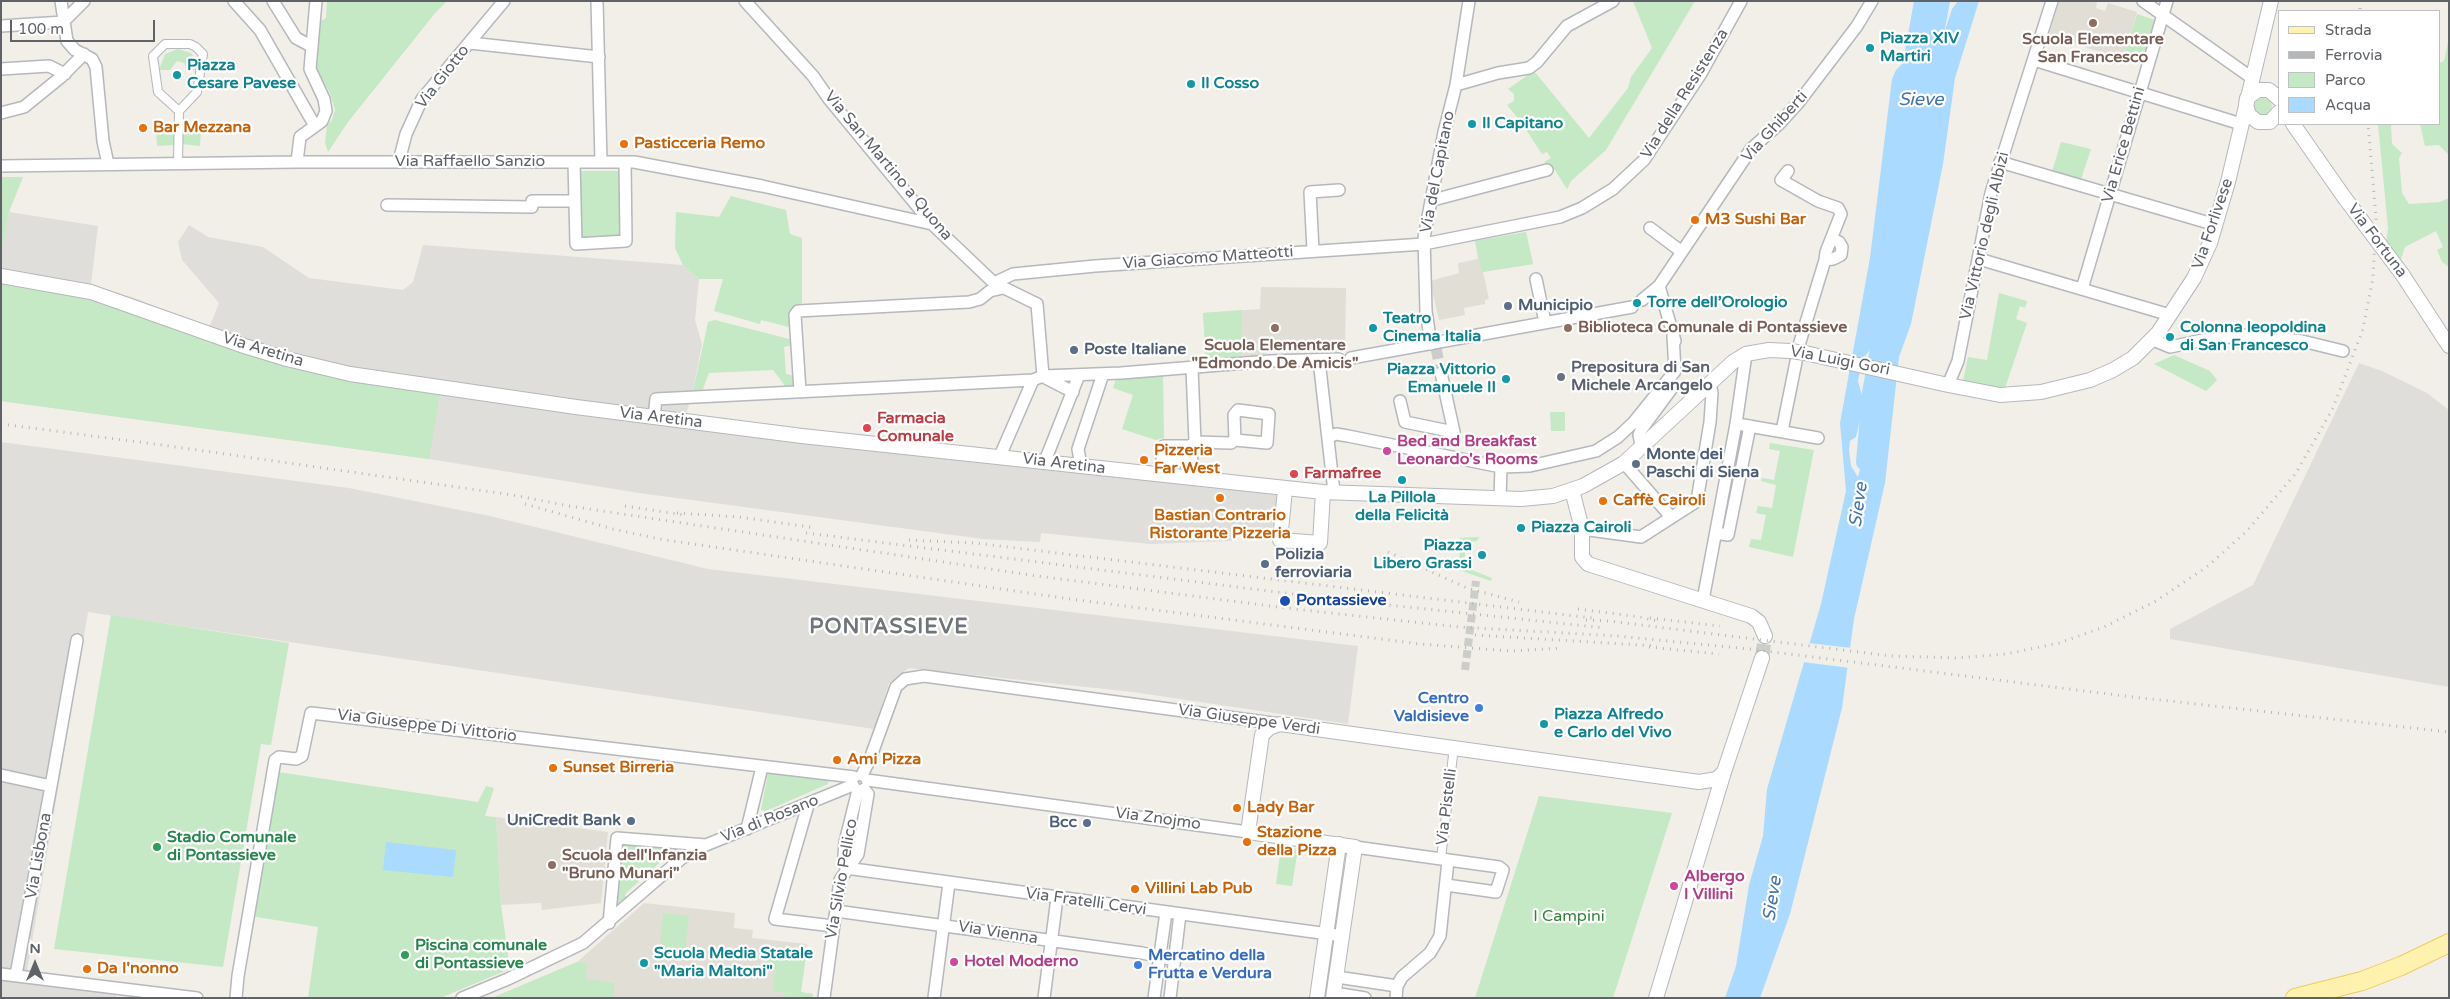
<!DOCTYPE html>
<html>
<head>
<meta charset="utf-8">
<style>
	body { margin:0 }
	#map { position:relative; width:2450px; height:999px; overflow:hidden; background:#f1efe8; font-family:"Varela Round",sans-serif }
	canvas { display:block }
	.frame { position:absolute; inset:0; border:2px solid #5f6368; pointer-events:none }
	.legend { position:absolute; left:2278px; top:10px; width:162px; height:115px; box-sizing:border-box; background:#fff; border:1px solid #bfc1c3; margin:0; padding:6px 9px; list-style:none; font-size:15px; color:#5f6368 }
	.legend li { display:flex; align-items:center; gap:10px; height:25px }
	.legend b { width:25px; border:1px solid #bfc1c3 }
	.north { position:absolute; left:10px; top:939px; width:50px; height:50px; -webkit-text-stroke:4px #fff; paint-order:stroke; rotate:0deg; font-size:14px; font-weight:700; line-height:20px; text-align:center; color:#5f6368 }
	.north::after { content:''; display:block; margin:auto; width:18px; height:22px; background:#5f6368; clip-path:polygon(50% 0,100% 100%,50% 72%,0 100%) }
	.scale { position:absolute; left:10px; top:20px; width:145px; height:22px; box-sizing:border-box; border:2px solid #5f6368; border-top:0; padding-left:6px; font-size:15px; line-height:18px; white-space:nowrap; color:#5f6368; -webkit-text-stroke:4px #fff; paint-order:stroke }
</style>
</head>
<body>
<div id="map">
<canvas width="2450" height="999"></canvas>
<div class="frame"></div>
<ul class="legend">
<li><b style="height:6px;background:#fff2af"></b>Strada</li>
<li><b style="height:6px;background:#b6b7b8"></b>Ferrovia</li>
<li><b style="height:14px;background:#c5e8c5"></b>Parco</li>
<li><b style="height:14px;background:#aadaff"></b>Acqua</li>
</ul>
<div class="north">N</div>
<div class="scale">100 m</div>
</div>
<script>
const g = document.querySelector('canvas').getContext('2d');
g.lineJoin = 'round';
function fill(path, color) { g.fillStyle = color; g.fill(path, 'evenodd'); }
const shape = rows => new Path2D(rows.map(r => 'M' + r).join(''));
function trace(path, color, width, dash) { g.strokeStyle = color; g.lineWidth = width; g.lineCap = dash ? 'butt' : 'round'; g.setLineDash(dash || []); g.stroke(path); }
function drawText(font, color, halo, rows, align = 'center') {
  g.font = font + ' "Varela Round",sans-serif'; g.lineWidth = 4.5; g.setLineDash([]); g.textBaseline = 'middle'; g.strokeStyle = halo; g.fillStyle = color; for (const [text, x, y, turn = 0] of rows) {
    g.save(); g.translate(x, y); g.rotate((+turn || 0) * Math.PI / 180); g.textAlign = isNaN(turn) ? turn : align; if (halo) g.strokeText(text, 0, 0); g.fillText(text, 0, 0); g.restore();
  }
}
const industrial = shape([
	[9,212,98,226,91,284,137,299,209,328,219,303,182,260,178,242,189,225,208,237,263,247,309,278,403,290,413,282,423,245,683,265,699,279,695,320,702,344,692,396,682,425,1277,495,1272,538,1233,533,1232,541,1150,544,1041,533,1040,542,983,539,639,493,429,459,1,401,1,255],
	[2359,363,2382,371,2427,393,2449,410,2449,687,2170,639,2170,629,2253,585],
	[1,442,349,488,490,516,708,569,1358,646,1348,724,1133,692,909,668,889,683,874,729,88,612,25,983,117,995,115,998,1,998]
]);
const education = shape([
	[2059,1,2091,1,2097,3,2096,8,2105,11,2108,3,2137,12,2123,60,2049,35],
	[1526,232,1533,264,1483,272,1489,299,1485,300,1485,304,1464,308,1465,315,1439,320,1430,281,1459,273,1458,263,1478,259,1475,241],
	[1261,287,1346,288,1345,351,1330,352,1311,344,1290,343,1262,355,1206,359,1203,313,1260,309],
	[496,817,608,832,601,903,542,910,541,903,501,905],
	[644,903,735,913,734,928,753,930,752,938,807,944,801,992,813,994,812,998,492,998,577,962]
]);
const green = shape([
	[327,1,447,1,436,12,348,122,328,152,325,142,327,126,332,120,335,110,330,93,317,71,317,59,321,21,326,18],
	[1633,1,1695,1,1606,150,1571,181,1567,189,1555,170,1544,162,1551,158,1547,152,1542,154,1521,122,1507,105,1514,101,1514,94,1508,89,1534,71,1589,138,1628,88,1631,77,1652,48],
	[2137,14,2155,20,2143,62,2124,55],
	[2449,37,2449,155,2439,145,2425,146,2420,124,2439,124,2439,63,2444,61],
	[178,49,191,53,195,58,198,70,187,70,184,63,177,61,170,70,159,70,165,54],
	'2254 107a9 9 0 1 1 18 0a9 9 0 1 1-18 0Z',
	[2378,124,2391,124,2392,144,2402,153,2399,158,2402,193,2409,204,2440,202,2449,198,2449,267,2442,262,2437,250,2443,247,2436,231,2405,247,2400,262,2386,242,2388,228],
	[183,128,201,131,200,146,182,144],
	[174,129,175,145,157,146,156,130],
	[2061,142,2091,149,2081,179,2052,172],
	[579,171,621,171,621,239,579,238],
	[1,177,23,177,9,212,1,255],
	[731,196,786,210,790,234,802,238,802,303,792,308,793,328,761,320,760,324,714,311,723,279,699,279,683,265,675,248,676,212,719,217],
	[1526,232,1533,264,1482,272,1475,241],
	[1,282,89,296,229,345,440,393,429,459,1,401],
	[1999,293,2027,301,2025,308,2020,306,2016,319,2027,323,2005,388,1963,381,1968,357,1987,360],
	[1242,310,1241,357,1206,359,1203,313],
	[715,320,793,340,793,345,784,347,786,374,795,376,795,385,786,387,773,370,709,373,700,397,692,396,708,322],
	[2174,355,2210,371,2217,380,2206,391,2154,364],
	[1163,374,1164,438,1156,440,1122,429,1133,395,1113,388,1116,378],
	[1550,412,1565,412,1565,431,1551,431],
	[1770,443,1814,450,1793,557,1749,547,1751,539,1761,540,1766,515,1756,513,1758,506,1772,508,1776,485,1761,481,1762,478,1774,480,1780,451,1769,449],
	[1479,537,1477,541,1466,542,1464,567,1492,578,1491,581,1459,570,1460,538],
	[111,615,289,643,271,745,261,744,223,967,54,949],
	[278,772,478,802,486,786,494,788,485,816,496,817,501,905,510,969,440,998,308,998,318,927,251,916],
	[768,773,829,780,828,784,766,811,761,810],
	[1539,796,1672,813,1613,998,1475,998],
	[622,842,685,849,675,857,666,857,626,893,625,896,631,898,616,910],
	[1281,847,1298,849,1292,886,1276,884],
	[663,913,689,916,684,960,659,957],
	[767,951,806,955,801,992,813,994,812,998,784,998,785,993,773,991,775,972,765,971],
	[577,962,587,964,586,979,615,983,613,998,492,998]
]);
const water = shape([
	[1914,1,1936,1,1929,19,1926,38,1928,64,1935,61,1952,9,1958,1,1979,1,1955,78,1943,164,1911,324,1899,357,1885,483,1854,619,1842,708,1790,914,1760,998,1725,998,1736,966,1749,885,1763,836,1767,789,1821,604,1846,491,1840,423,1870,258,1892,79,1896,70,1903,63],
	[1877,341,1879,358,1874,360,1875,386,1878,404,1869,423,1868,438,1863,443,1862,462,1858,477,1851,466,1849,450,1850,441,1856,437,1864,403,1858,381,1862,360],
	[386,842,456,850,453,877,383,870]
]);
const pier = shape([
	[1808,643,1852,648,1850,668,1803,662]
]);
const river = shape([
	[1925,87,1941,1],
	[1865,462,1871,393,1882,332]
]);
const pedestrianTunnel = shape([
	[1465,670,1476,581]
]);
const minorTunnel = shape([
	[1436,348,1441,373]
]);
const tertiaryTunnel = shape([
	[1762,658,1765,636]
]);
const pedestrian = shape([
	[178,163,179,111,197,92,203,54,196,47,190,44,165,44,153,56,158,92,179,111],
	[1441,859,1453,755]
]);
const minor = shape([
	[61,1,67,41,75,50,92,59,96,67,103,141,108,164],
	[234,1,260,30,315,126],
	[273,1,296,38,311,46],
	[597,1,601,162],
	[745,1,813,76,829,99,932,224,994,283,1037,304,1043,376],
	[2143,1,2252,78],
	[1,26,63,22,84,1],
	[470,43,599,57],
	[2034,60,2241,124],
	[1,69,49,66,65,74],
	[1456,85,1498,73,1529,68,1537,62,1567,26,1613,1],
	[1,113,24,107,61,77,84,54],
	[399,161,406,134,422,99,504,1],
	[297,162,300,137,322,121,326,111,324,99,310,69,316,1],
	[574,162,576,244,626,241,625,162],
	[2000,162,2216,225],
	[1,166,297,162,634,162,762,186,932,224],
	[1433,200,1547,170],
	[387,205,532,207,532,201,575,201],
	[1650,228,1682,252],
	[1313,250,1310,192,1339,190],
	[1979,259,2170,315],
	[1825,260,1833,259,1841,255,1842,247,1839,242,1832,239],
	[1536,279,1545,322],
	[994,283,1013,274,1095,266,1424,244,1560,217,1582,208,1613,189,1644,160,1700,75,1741,1],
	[1659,286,1675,341],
	[2082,289,2167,1],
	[1642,300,1659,286,1751,149,1779,124,1799,102,1857,26,1872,1],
	[2153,340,2170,347,2203,340,2247,335,2302,341,2343,351],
	[1431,344,1426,311,1424,238,1444,132,1456,85,1469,1],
	[1351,358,1632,307],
	[1319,360,1334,492],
	[1192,368,1195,442,1231,443,1235,440,1267,443,1269,414,1238,410,1234,415,1235,440],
	[1044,377,1073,392],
	[1948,385,1958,361,1991,193,2052,1],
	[800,391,795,315,798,311,969,302,980,299,990,291,1003,288],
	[1400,401,1405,422,1454,432,1441,373],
	[654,417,656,399,1033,380,1043,376,1121,373,1270,361,1339,359],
	[1743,425,1818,438],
	[1782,431,1800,342,1825,260,1826,252,1841,214,1838,208,1818,201,1781,180,1788,171],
	[1329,437,1336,434,1348,436,1501,467,1530,466,1596,451,1618,437,1634,422,1675,371,1673,336],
	[1641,445,1639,435,1641,430,1672,388],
	[1190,446,1192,462,1162,460,1164,446,1190,446,1195,442],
	[1000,456,1033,380],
	[1045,461,1079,375],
	[1624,463,1671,517],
	[1081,466,1078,449,1103,374],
	[1500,499,1501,467],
	[1582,529,1641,537,1697,501,1710,422,1712,393,1710,383],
	[1716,533,1728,535,1750,426],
	[1703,600,1736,424,1746,354],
	[1,775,51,786,16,975],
	[862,775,870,759,896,687,905,679,924,676,1280,724],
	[867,780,1248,832],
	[51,786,77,640],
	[808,805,775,919,833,926],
	[747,829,762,767],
	[1355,847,1499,867,1503,870,1496,892,1446,885],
	[846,868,1343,936],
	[846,868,844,856,845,842,858,790],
	[836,911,1142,953,1175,960],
	[609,923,617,838,706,845],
	[1,974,197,998],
	[1337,977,1397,986],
	[1334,993,1365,998],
	[236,998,238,976,275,760,279,757,296,759,302,756,311,713,854,777],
	[462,998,508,979,583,943,682,858,706,845,853,785],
	[824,998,840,880,858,854,868,794,864,789],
	[934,998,949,883],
	[1044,998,1057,898],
	[1154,998,1166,912],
	[1170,998,1180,914],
	[1396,998,1397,986,1402,977,1430,953,1440,936,1448,861]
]);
const tertiary = shape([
	[2279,99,2269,90,2258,90,2247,98,2246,105,2249,115,2258,122,2270,122,2279,112],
	[2293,124,2344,197],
	[2402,274,2449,346],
	[1,276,91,292,241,345,287,359,350,374,576,407,802,436,1323,492,1521,499,1553,496,1583,486,1624,463,1733,362,1746,354,1769,350,1791,351],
	[1805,353,1948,385,2000,395,2041,392,2090,380,2113,370,2133,358,2158,333,2194,278,2210,243,2228,182,2271,1],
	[1285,490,1280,540,1320,543,1323,492],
	[1572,490,1582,529,1582,557,1588,564,1751,616,1759,622,1765,636],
	[1317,998,1339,844],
	[1333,998,1355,847,1248,832,1262,735,1269,728,1280,724,1699,782,1717,779,1724,772],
	[1656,998,1724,772,1762,658]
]);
const primary = shape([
	[2295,998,2362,981,2401,966,2449,943]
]);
const rail = shape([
	[2360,1,2360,11],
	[1,424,162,445,513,495,569,506,1037,576,1294,609,1459,627,1617,636,1749,649,2133,697,2449,732],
	[525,504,613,529,659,539,1070,599,1420,644,1510,651,1563,648],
	[625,506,684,515],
	[677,513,739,517,816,528],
	[806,533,1341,600,1605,628],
	[909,540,975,543,1592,618],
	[1388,552,1467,588,1519,602],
	[1578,609,1640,617,1657,621],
	[1650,618,1720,626],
	[1586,620,1609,621,1891,656,1957,658,2006,654,2059,643,2104,627,2156,601,2208,566,2247,531,2296,473,2333,408,2363,329,2373,278,2376,217,2368,124],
	[1475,635,1657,646],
	[1649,647,1719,654]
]);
const tertiaryBridge = shape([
	[2344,197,2402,274],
	[1791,351,1805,353]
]);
const markers = [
	[2093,23,5,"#8d6e63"],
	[1870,48,5,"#0f9aa8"],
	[177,75,5,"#0f9aa8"],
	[1191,84,5,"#0f9aa8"],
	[1472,124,5,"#0f9aa8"],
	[143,128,5,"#e8710a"],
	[624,144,5,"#e8710a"],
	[1695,220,5,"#e8710a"],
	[1637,303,5,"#0f9aa8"],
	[1508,306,5,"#5c6f8a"],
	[1275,328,5,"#8d6e63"],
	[1373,328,5,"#0f9aa8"],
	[1568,328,5,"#8d6e63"],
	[2170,337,5,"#0f9aa8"],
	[1074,350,5,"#5c6f8a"],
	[1561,377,5,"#6b7280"],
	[1506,379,5,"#0f9aa8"],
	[867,428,5,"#e0444e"],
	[1387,451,5,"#d1479c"],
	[1144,460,5,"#e8710a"],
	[1636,464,5,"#5c6f8a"],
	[1294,474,5,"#e0444e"],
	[1402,480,5,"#0f9aa8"],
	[1220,498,5,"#e8710a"],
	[1603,501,5,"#e8710a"],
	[1521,528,5,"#0f9aa8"],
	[1482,555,5,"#0f9aa8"],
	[1265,564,5,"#5c6f8a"],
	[1285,601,6,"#1a4fb4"],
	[1479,708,5,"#3f7fe0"],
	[1544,724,5,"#0f9aa8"],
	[837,760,5,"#e8710a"],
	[553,768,5,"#e8710a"],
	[1237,808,5,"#e8710a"],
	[631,821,5,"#5c6f8a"],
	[1087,823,5,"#5c6f8a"],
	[1247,842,5,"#e8710a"],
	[157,847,5,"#2e9e5b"],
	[552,865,5,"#8d6e63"],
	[1674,886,5,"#d1479c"],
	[1135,889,5,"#e8710a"],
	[405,955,5,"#2e9e5b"],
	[954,962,5,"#d1479c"],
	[644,963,5,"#0f9aa8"],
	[1138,965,5,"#3f7fe0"],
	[87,969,5,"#e8710a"]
];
const cultureNames = [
	["Piazza XIV",1880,39],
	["Martiri",1880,57],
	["Piazza",187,66],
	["Cesare Pavese",187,84],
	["Il Cosso",1201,84],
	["Il Capitano",1482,124],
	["Torre dell’Orologio",1647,303],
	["Teatro",1383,319],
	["Cinema Italia",1383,337],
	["Colonna leopoldina",2180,328],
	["di San Francesco",2180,346],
	["Piazza Vittorio",1496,370,"right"],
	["Emanuele II",1496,388,"right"],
	["La Pillola",1402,498,"center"],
	["della Felicità",1402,516,"center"],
	["Piazza Cairoli",1531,528],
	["Piazza",1472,546,"right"],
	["Libero Grassi",1472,564,"right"],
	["Piazza Alfredo",1554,715],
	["e Carlo del Vivo",1554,733],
	["Scuola Media Statale",654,954],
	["\"Maria Maltoni\"",654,972]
];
const educationNames = [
	["Scuola Elementare",2093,40],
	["San Francesco",2093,58],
	["Biblioteca Comunale di Pontassieve",1578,328,"left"],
	["Scuola Elementare",1275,346],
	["\"Edmondo De Amicis\"",1275,364],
	["Scuola dell'Infanzia",562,856,"left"],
	["\"Bruno Munari\"",562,874,"left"]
];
const streetNames = [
	["Via Giotto",443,77,-52],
	["Via della Resistenza",1685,94,-58],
	["Via Ghiberti",1775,127,-48],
	["Via Erice Bettini",2124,145,-74],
	["Via Raffaello Sanzio",470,162],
	["Via San Martino a Quona",888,166,50],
	["Via del Capitano",1438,172,-79],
	["Via Forlivese",2213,224,-71],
	["Via Vittorio degli Albizi",1985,236,-77],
	["Via Fortuna",2377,241,53],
	["Via Giacomo Matteotti",1208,258,-4],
	["Via Aretina",263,350,17],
	["Via Luigi Gori",1840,361,11],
	["Via Aretina",661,418,7],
	["Via Aretina",1064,464,7],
	["Via Giuseppe Verdi",1249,720,8],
	["Via Giuseppe Di Vittorio",427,726,7],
	["Via Pistelli",1447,807,-83],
	["Via di Rosano",770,819,-22],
	["Via Znojmo",1158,819,8],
	["Via Lisbona",39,856,-80],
	["Via Silvio Pellico",842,879,-80],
	["Via Fratelli Cervi",1086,902,8],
	["Via Vienna",998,933,9]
];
const foodNames = [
	["Bar Mezzana",153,128],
	["Pasticceria Remo",634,144],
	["M3 Sushi Bar",1705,220],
	["Pizzeria",1154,451],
	["Far West",1154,469],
	["Caffè Cairoli",1613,501],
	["Bastian Contrario",1220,516,"center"],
	["Ristorante Pizzeria",1220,534,"center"],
	["Ami Pizza",847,760],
	["Sunset Birreria",563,768],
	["Lady Bar",1247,808],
	["Stazione",1257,833],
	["della Pizza",1257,851],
	["Villini Lab Pub",1145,889],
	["Da I'nonno",97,969]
];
const serviceNames = [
	["Municipio",1518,306],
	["Poste Italiane",1084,350],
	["Monte dei",1646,455],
	["Paschi di Siena",1646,473],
	["Polizia",1275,555],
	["ferroviaria",1275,573],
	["UniCredit Bank",621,821,"right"],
	["Bcc",1077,823,"right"]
];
const worshipNames = [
	["Prepositura di San",1571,368],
	["Michele Arcangelo",1571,386]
];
const healthNames = [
	["Farmacia",877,419],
	["Comunale",877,437],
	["Farmafree",1304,474]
];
const hotelNames = [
	["Bed and Breakfast",1397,442],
	["Leonardo's Rooms",1397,460],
	["Albergo",1684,877],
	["I Villini",1684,895],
	["Hotel Moderno",964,962]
];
const transitNames = [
	["Pontassieve",1296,601]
];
const shopNames = [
	["Centro",1469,699],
	["Valdisieve",1469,717],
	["Mercatino della",1148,956,"left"],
	["Frutta e Verdura",1148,974,"left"]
];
const leisureNames = [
	["Stadio Comunale",167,838],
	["di Pontassieve",167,856],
	["Piscina comunale",415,946],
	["di Pontassieve",415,964]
];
const parkNames = [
	["I Campini",1569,917]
];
const waterNames = [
	["Sieve",1921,100],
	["Sieve",1859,505,-82],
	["Sieve",1773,899,-81]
];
const districtNames = [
	["PONTASSIEVE",889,627]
];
fill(industrial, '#e0deda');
fill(education, '#e1ded6');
fill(green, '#c5e8c5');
fill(water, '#aadaff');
fill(pier, '#f1efe8');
trace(river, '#aadaff', 18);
trace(pedestrianTunnel, '#ccccc8', 8, [8, 4]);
trace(minorTunnel, '#ccccc8', 11, [11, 5.5]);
trace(tertiaryTunnel, '#ccccc8', 14, [14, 7]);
trace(pedestrian, '#b5b8bc', 10);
trace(minor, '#b5b8bc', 14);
trace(tertiary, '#b5b8bc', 16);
trace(primary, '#f2c960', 20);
trace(pedestrian, '#fff', 8);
trace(minor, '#fff', 11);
trace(tertiary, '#fff', 14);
trace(primary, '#fff2af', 18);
trace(rail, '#b6b7b8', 3, [1, 6]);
trace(tertiaryBridge, '#b5b8bc', 16, []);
trace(tertiaryBridge, '#fff', 14);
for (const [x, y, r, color] of markers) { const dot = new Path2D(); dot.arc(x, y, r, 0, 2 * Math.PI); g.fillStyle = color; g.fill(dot); trace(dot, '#fff', 2); }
drawText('bold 16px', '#0d838f', '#fff', cultureNames, 'left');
drawText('bold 16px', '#785e54', '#fff', educationNames);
drawText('16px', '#5f6368', '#fff', streetNames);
drawText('bold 16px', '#c56008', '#fff', foodNames, 'left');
drawText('bold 16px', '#4e5e75', '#fff', serviceNames, 'left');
drawText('bold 16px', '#5b616d', '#fff', worshipNames, 'left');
drawText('bold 16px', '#be3a42', '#fff', healthNames, 'left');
drawText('bold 16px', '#b23c85', '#fff', hotelNames, 'left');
drawText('bold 16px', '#164399', '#fff', transitNames, 'left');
drawText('bold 16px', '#366cbe', '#fff', shopNames, 'right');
drawText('bold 16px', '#27864d', '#fff', leisureNames, 'left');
drawText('16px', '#348238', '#fff', parkNames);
drawText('italic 18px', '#4174aa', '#fff', waterNames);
g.letterSpacing = '1px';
drawText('bold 21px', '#70757a', '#fff', districtNames);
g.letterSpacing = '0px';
</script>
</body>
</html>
